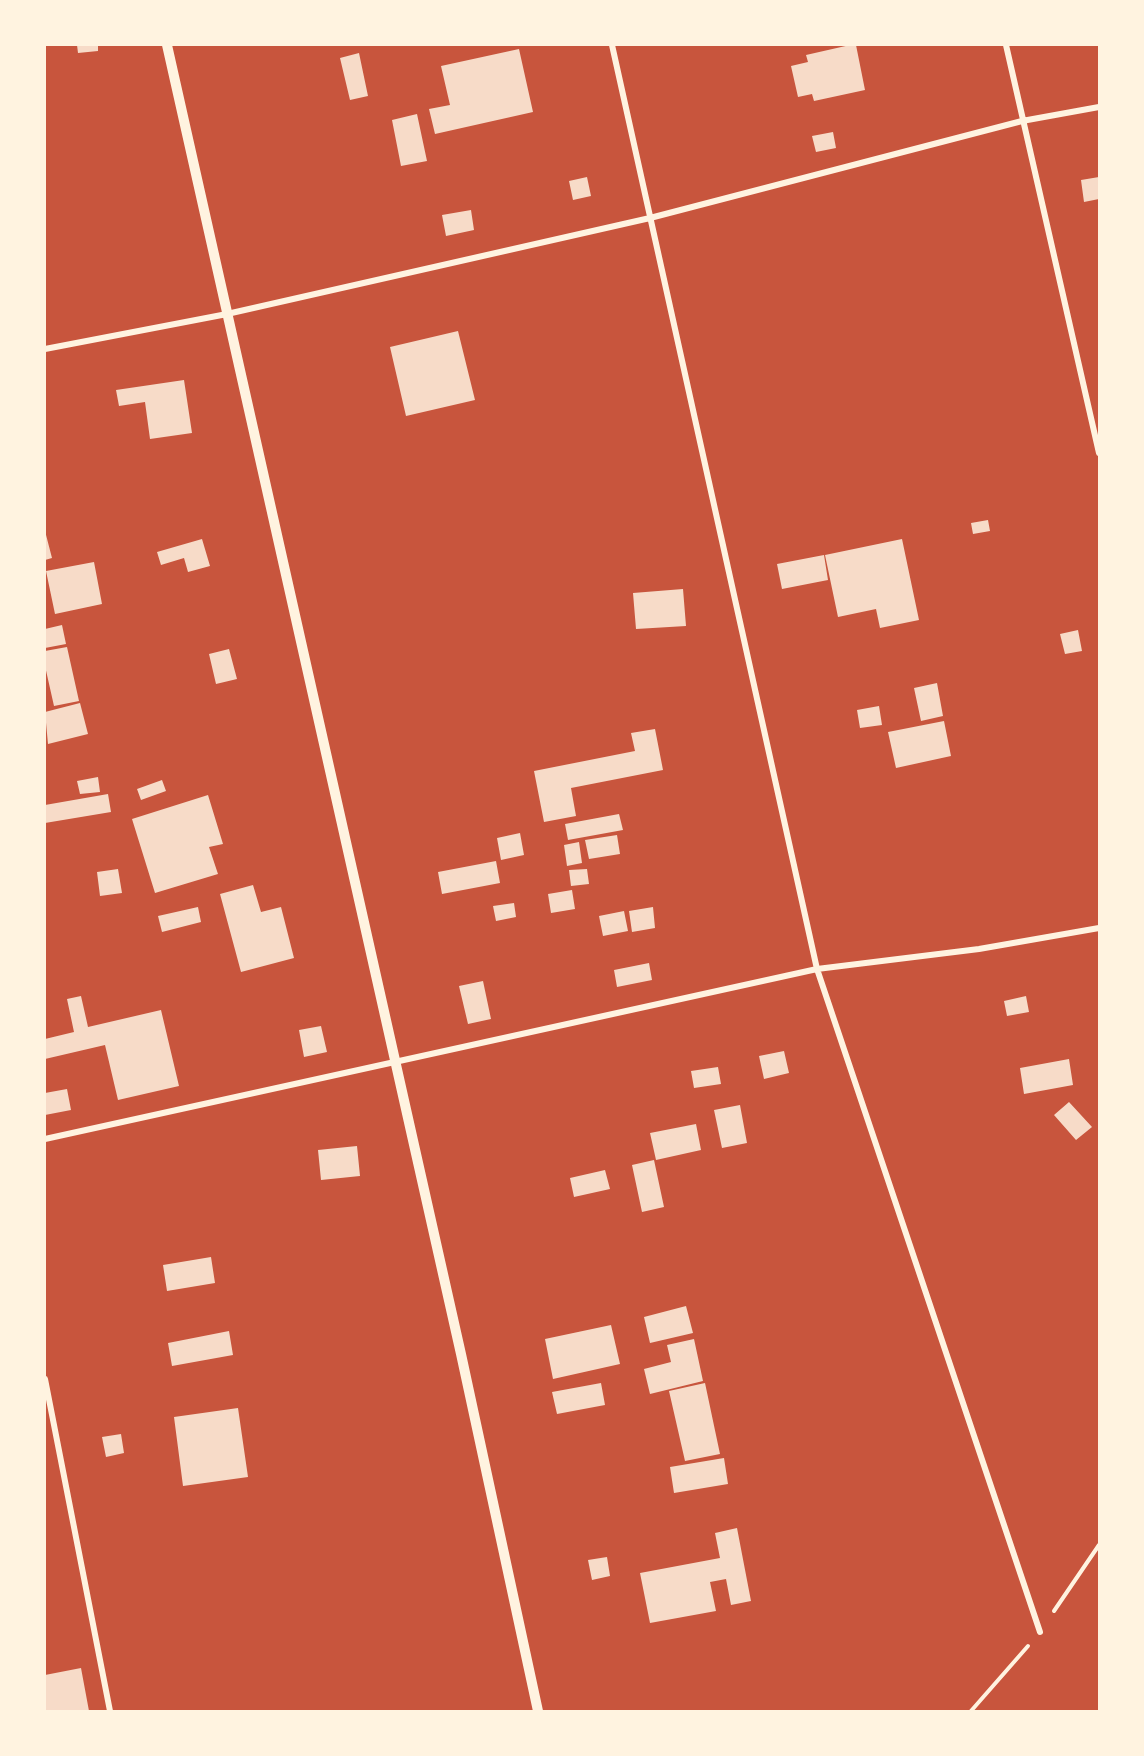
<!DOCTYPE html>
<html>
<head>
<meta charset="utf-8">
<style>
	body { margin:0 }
	#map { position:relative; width:1144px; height:1756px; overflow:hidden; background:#c8553d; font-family:"Source Sans 3",sans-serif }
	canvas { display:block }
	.frame { position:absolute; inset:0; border:46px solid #fff3e0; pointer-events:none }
</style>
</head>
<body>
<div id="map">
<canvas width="1144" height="1756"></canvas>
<div class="frame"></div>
</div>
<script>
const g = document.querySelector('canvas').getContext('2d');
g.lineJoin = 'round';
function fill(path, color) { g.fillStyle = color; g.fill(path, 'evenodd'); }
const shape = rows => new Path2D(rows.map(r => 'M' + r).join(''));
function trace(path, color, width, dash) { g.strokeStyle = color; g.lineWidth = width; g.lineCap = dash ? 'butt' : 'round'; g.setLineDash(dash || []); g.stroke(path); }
const building = shape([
	[77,45,98,45,98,51,78,53],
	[850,45,856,45,865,90,814,101,812,94,798,97,791,66,808,62,806,55],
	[519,49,533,112,435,134,429,109,450,105,441,66],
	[359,53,368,96,350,100,340,58],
	[417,114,427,161,401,166,392,120],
	[833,132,836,148,816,152,812,136],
	[587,177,591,196,573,200,569,181],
	[1099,177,1099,199,1084,202,1081,180],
	[471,210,474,230,446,236,442,215],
	[458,331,475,400,406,416,390,347],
	[184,380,192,433,150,439,145,402,119,406,116,390],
	[988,520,990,531,973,534,971,523],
	[45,531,52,558,45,560],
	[202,539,210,566,188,572,184,558,161,565,157,552],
	[902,539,919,620,880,628,876,609,838,617,825,555],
	[824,555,828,580,782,589,777,564],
	[94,562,102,604,55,614,46,571],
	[683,589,686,626,636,629,633,593],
	[62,625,66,644,45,648,45,629],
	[1078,630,1082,651,1065,654,1060,634],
	[67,647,79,701,54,706,45,666,45,651],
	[229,649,237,679,216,684,209,654],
	[937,683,943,716,921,721,914,688],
	[80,703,88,734,48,744,45,712],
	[879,706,882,725,860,728,857,710],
	[944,721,951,756,896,768,888,732],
	[655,729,663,770,571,788,576,816,544,822,534,771,635,751,631,733],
	[98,777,100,792,80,794,77,781],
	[162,780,166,791,141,800,137,789],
	[108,794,111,812,45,823,45,805],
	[208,795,223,844,209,847,218,874,155,893,132,819],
	[619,814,623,830,568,840,565,824],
	[520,833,524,855,501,860,497,838],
	[617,835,620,854,589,859,585,840],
	[579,842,582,863,567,866,564,845],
	[496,861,500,883,442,894,438,872],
	[118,869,122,893,100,896,97,872],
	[587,869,589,884,571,886,569,870],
	[253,885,261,912,281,907,294,958,241,972,220,894],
	[572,890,575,909,551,913,548,894],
	[514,903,516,917,496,921,493,906],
	[198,907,201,922,162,932,158,916],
	[653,907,655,928,632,932,629,911],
	[624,911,628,931,603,936,599,916],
	[649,963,652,980,617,987,614,970],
	[483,981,491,1019,468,1024,459,986],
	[81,996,88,1027,161,1010,179,1086,118,1100,105,1045,45,1059,45,1039,74,1032,67,999],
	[1026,996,1029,1012,1007,1016,1004,1001],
	[321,1026,327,1052,304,1057,299,1030],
	[784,1051,789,1073,764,1079,759,1056],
	[1069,1059,1073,1085,1024,1094,1020,1068],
	[718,1067,721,1084,694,1088,691,1071],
	[67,1089,71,1110,45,1115,45,1093],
	[1069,1102,1092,1127,1076,1140,1054,1115],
	[740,1105,747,1143,722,1148,714,1110],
	[696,1124,701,1150,656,1160,650,1133],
	[357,1146,360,1176,321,1180,318,1150],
	[654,1160,664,1207,642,1212,632,1165],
	[605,1170,610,1189,574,1197,570,1178],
	[211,1257,215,1283,167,1291,163,1265],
	[686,1306,693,1333,650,1343,644,1317],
	[611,1325,620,1364,553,1379,545,1339],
	[229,1331,233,1355,172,1366,168,1343],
	[694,1339,703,1381,650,1394,644,1369,671,1362,667,1345],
	[601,1383,605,1405,557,1414,552,1392],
	[705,1383,720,1454,685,1461,669,1391],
	[238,1408,248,1477,183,1486,174,1417],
	[121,1434,124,1453,106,1457,102,1437],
	[724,1458,728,1484,674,1493,670,1467],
	[737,1528,751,1601,731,1605,726,1579,710,1582,716,1611,650,1623,640,1573,720,1558,715,1533],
	[607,1557,610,1576,592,1580,588,1560],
	[81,1668,89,1711,45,1711,45,1675]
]);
const path = shape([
	[1054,1611,1099,1545],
	[971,1711,1028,1646]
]);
const minor = shape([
	[612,45,817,969,1040,1632],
	[1006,45,1099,453],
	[45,349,227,314,650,218,1022,121,1099,107],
	[45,1139,817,969,979,949,1099,928],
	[45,1379,110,1711]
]);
const tertiary = shape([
	[167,45,461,1354,538,1711]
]);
fill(building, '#f7dbc8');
trace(path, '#fff3e0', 4);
trace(minor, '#fff3e0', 6);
trace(tertiary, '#fff3e0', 10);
</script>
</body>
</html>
